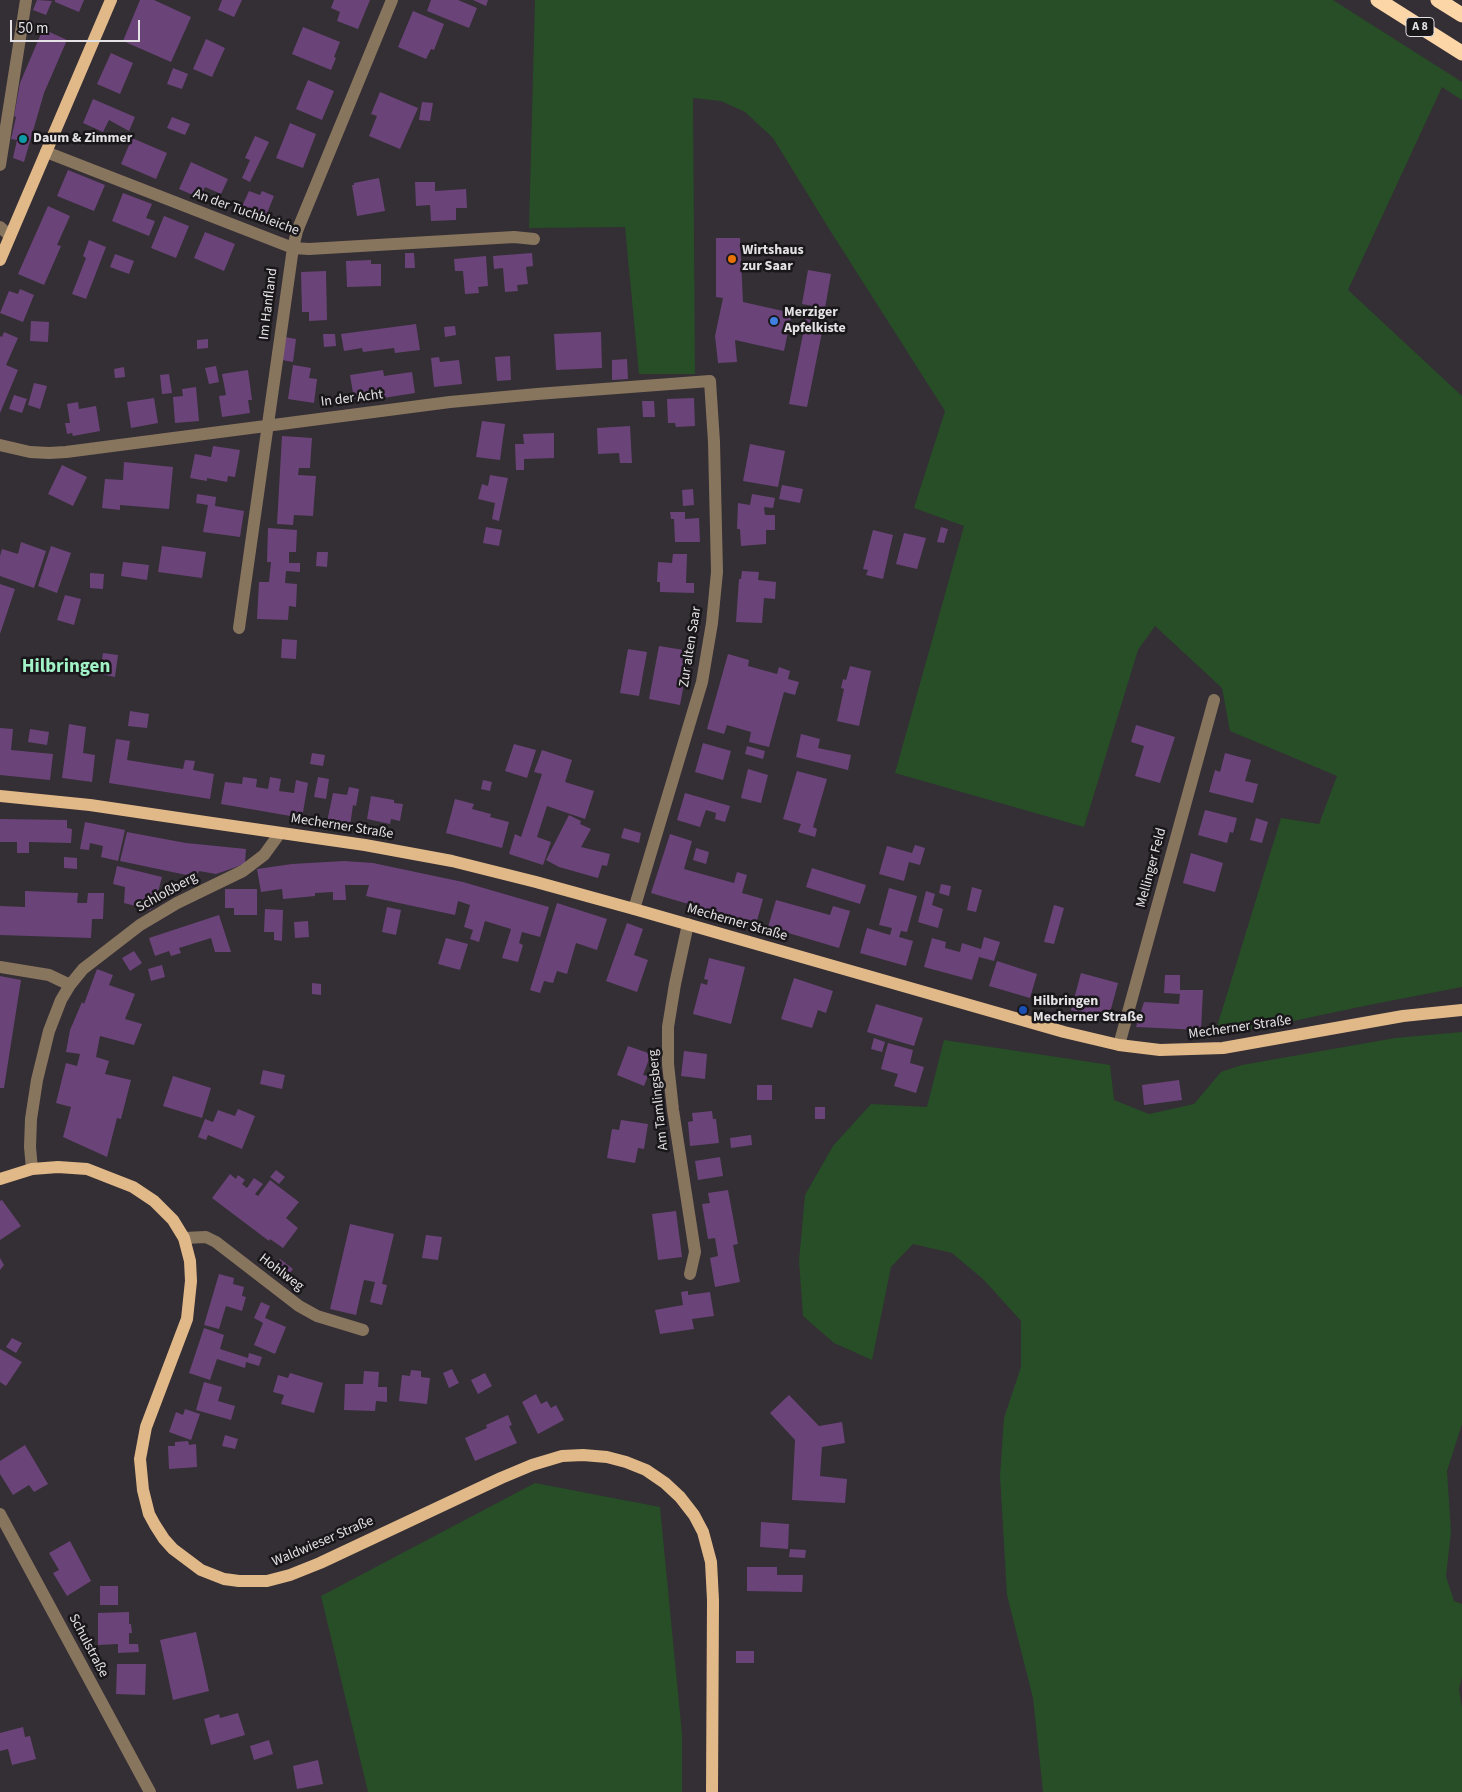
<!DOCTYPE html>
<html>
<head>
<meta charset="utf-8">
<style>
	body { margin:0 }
	#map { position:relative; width:1462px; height:1792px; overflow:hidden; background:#342e35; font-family:"Source Sans 3",sans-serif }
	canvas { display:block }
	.scale { position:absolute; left:10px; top:20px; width:130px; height:22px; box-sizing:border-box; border:2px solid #e5e2e6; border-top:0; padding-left:6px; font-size:15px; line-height:18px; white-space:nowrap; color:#e5e2e6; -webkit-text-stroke:4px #1a171b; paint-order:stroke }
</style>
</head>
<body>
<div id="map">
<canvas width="1462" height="1792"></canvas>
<div class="scale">50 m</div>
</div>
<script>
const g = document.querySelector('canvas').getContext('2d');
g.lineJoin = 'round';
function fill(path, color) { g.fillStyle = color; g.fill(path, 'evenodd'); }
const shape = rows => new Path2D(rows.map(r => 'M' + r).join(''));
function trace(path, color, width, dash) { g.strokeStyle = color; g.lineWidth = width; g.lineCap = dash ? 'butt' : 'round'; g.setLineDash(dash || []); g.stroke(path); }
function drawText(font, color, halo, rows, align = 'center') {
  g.font = font + ' "Source Sans 3",sans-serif'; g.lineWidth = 5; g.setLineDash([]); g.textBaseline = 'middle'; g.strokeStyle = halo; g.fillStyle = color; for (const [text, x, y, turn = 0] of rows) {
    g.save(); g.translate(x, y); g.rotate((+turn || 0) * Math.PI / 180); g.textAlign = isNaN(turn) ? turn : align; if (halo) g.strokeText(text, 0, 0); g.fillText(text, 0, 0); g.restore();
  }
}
const green = shape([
	[535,0,1333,0,1462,82,1462,100,1442,87,1348,290,1462,396,1462,987,1369,1005,1222,1036,1216,1030,1281,818,1319,824,1337,776,1230,731,1222,688,1155,626,1138,650,1084,827,895,773,964,526,914,508,945,411,831,232,773,138,745,112,721,101,693,98,695,374,639,374,625,227,529,228],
	[1462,1032,1462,1424,1447,1471,1451,1532,1446,1576,1454,1601,1462,1604,1462,1677,1459,1689,1462,1708,1462,1792,1043,1792,1033,1698,1007,1595,1000,1476,1004,1418,1021,1367,1021,1321,984,1280,952,1253,913,1244,891,1267,872,1360,834,1343,803,1316,799,1261,805,1195,833,1146,871,1104,927,1107,944,1040,1110,1065,1114,1100,1149,1114,1194,1104,1221,1072,1242,1065,1395,1038],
	[535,1483,660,1507,682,1734,682,1792,368,1792,321,1596]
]);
const building = shape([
	[37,0,52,1,46,15,33,10],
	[55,0,84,0,79,12,55,2],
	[140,0,154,0,191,17,171,62,123,41],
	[222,0,242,0,234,17,218,10],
	[334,0,370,0,358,29,337,21,340,12,331,8],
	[431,0,458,0,477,8,469,28,427,11],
	[473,0,488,0,486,6],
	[413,11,444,24,434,50,431,49,426,59,398,47],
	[303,27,340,42,334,57,336,58,331,70,292,54],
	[43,29,67,40,44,93,24,162,13,158,17,140,11,139,16,117,14,116,20,83],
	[206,39,225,48,212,77,193,69],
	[111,53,133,63,120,94,97,84],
	[173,68,188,74,182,89,167,84],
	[308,80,334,91,322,120,296,109],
	[380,92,418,108,400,149,369,136,377,116,371,114],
	[93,99,135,117,129,131,109,120,103,132,83,123],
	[422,102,433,103,430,121,419,120],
	[172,117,190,124,185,135,167,128],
	[290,123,316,134,303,168,276,158],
	[255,136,269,142,250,182,242,178,250,160,245,158],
	[132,138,167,153,156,179,121,164],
	[191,162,228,179,221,194,205,187,200,198,179,189],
	[68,170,105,185,94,211,57,196],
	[379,178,385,211,357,216,352,185,354,185,354,183],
	[415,182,435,182,435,191,466,189,467,208,456,208,456,220,431,221,430,205,416,206],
	[249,191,260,195,262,191,274,196,263,223,239,213],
	[123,193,152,204,146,218,155,221,149,236,112,221],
	[48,206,70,216,57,245,61,246,44,285,18,274],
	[164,216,189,226,176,258,151,248],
	[205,232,235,244,224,271,194,258],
	[716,238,740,238,743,302,792,313,784,351,735,340,737,362,718,363,715,336,723,298,716,297],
	[89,240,106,247,86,299,72,294,86,258,83,256],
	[405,253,414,253,415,268,405,268],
	[532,253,533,266,526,267,528,284,517,285,518,291,505,292,503,268,494,269,493,256],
	[115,254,134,261,129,274,110,267],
	[486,256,488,286,478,287,479,293,465,294,463,271,455,271,454,259],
	[371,260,371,264,381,264,381,286,347,287,346,261],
	[808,270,831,274,825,308,802,304],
	[326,271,327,320,309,321,309,312,302,312,301,272],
	[20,289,34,295,23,322,0,313,9,291,18,294],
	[806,319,824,322,807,407,789,404],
	[31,321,49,322,48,342,30,341],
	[416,324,420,350,395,353,394,348,363,352,362,348,344,351,341,334],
	[455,326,456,335,445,337,444,327],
	[4,332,18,338,6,365,18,370,0,413,0,336,2,337],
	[601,332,602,368,556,370,554,334],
	[323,334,335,334,336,346,324,347],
	[285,337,296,339,293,362,282,360],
	[208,339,208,348,197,349,197,340],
	[510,356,511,380,497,381,495,357],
	[439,357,440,362,459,360,462,384,434,387,431,358],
	[627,359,628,379,612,380,612,360],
	[293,365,311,368,309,378,317,379,314,403,288,399],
	[216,366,219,382,209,384,205,368],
	[124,367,125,377,115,378,114,369],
	[248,370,252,400,248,400,250,413,222,417,219,396,226,395,222,374],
	[383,370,384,376,412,372,415,393,383,398,382,395,354,399,350,375],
	[169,374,172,393,162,394,160,375],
	[34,383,47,386,40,409,28,405],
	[196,387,199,421,175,423,173,397,183,396,182,389],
	[14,395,27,399,22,413,9,409],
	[154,398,158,423,131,428,127,402],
	[694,398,695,426,676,427,675,423,668,423,667,399],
	[642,401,654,401,655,417,643,417],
	[78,402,79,409,96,406,100,431,73,436,72,433,67,434,65,423,70,423,67,404],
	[482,421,505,424,500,460,476,457],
	[630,426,632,463,620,463,619,453,598,454,597,428],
	[554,433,554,458,524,459,524,470,516,470,515,444,524,444,523,434],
	[282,436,312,438,310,468,299,468,298,475,316,476,313,516,294,515,293,525,277,524],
	[750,444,785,451,778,487,743,481],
	[213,446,240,450,235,477,228,476,227,482,207,478,207,481,190,478,195,454,211,457],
	[124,462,173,467,169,509,120,505,120,510,102,508,105,479,123,480],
	[62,465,87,477,73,506,48,494],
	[490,475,508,478,499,521,492,519,495,503,478,499,482,484,488,486],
	[782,485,803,489,800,503,779,499],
	[693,489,694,505,683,506,682,490],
	[197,494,216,497,215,506,244,511,240,537,203,532,208,505,196,503],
	[752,494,775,498,773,508,764,507,765,515,775,515,775,530,766,530,766,544,741,546,740,529,737,529,738,503,750,505],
	[670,512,685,512,685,519,699,518,700,542,675,542,674,519,671,519],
	[486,527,502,530,499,546,483,543],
	[941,527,948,529,944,543,937,542],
	[268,528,297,530,296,552,289,552,289,563,300,563,300,572,286,571,285,583,297,584,296,607,289,606,288,620,257,619,259,582,269,582,271,562,267,562],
	[873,530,893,535,883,579,866,575,868,570,863,569],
	[904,533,926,538,917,569,896,564],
	[21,542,46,551,34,588,0,576,0,556,2,549,18,554],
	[51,546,71,553,57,593,38,586],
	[162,546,206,552,202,578,158,572],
	[317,552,328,552,327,567,316,566],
	[673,554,687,554,686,583,694,583,694,593,660,592,660,582,657,582,658,562,672,563],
	[123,562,149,565,147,580,121,576],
	[742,571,759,572,758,580,776,582,775,599,764,598,762,623,736,622,739,579,741,579],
	[90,573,104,574,103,589,90,588],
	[0,584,15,589,0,634],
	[65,595,81,599,74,625,57,620],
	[282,639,297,640,296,659,281,658],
	[659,646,690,651,680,705,649,699],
	[628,649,647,652,639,696,620,693],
	[103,653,118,655,115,677,100,674],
	[728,654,749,660,748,666,777,674,779,667,790,671,788,679,799,682,795,695,784,692,769,747,749,742,751,732,727,725,724,734,707,729],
	[850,666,871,671,859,726,837,721,844,689,841,688,843,679,846,680],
	[130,711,149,714,147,728,128,726],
	[69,724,86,727,83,753,95,755,92,782,62,778],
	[1136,725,1175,737,1160,783,1135,776,1144,746,1131,742],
	[0,728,13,729,11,750,53,754,50,780,0,775],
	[30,729,49,732,47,745,28,742],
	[801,734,820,739,818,748,851,755,848,770,796,757],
	[116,739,130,741,127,760,183,769,185,760,195,761,193,770,214,774,210,799,109,783],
	[703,743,731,751,723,780,695,772],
	[514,744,536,750,527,778,505,771],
	[747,746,765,751,763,759,745,754],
	[542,750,572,760,565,782,594,791,585,819,547,806,537,837,551,842,543,865,509,854,515,834,521,837,542,774,534,772],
	[312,753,325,755,323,766,310,764],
	[1225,753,1251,760,1245,781,1258,784,1253,803,1209,792,1215,770,1220,772],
	[748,769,768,775,761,803,741,798],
	[797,771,827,779,813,827,817,829,815,837,798,832,801,824,783,819],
	[243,777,257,779,256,787,268,789,270,777,281,779,279,791,294,793,296,780,308,783,302,818,221,804,225,782,242,784],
	[318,777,329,779,326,799,314,797],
	[483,780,492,782,490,791,481,789],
	[349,787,359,789,356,806,353,805,350,826,327,822,333,793,347,795],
	[685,793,730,806,725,822,715,819,716,813,706,810,700,827,677,820],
	[371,796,394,800,394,803,403,804,400,821,391,819,390,824,367,819],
	[455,799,474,804,472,809,491,814,490,817,509,822,502,848,446,833],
	[1205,810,1237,818,1233,833,1230,832,1227,843,1198,835],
	[569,815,581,821,580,824,591,829,581,847,610,854,607,866,602,865,598,878,559,867,546,860],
	[1256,818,1268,822,1262,843,1250,840],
	[0,819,67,820,67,828,72,829,71,843,29,842,29,853,17,853,17,842,0,842],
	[85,822,125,830,118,861,101,857,103,846,90,843,89,850,80,849],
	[624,828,641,833,639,843,621,838],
	[127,832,186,843,246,849,245,864,216,874,199,871,196,877,120,861],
	[670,834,692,841,684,869,734,883,737,872,747,875,742,893,763,899,756,924,651,893],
	[915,845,925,848,920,865,909,862,904,881,879,874,887,846,912,853],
	[696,848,709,852,706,864,693,860],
	[1191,853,1223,863,1215,892,1183,883],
	[64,857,77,858,77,869,64,868],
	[344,861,373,863,463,882,549,907,540,937,522,932,519,943,523,945,518,962,502,958,511,929,485,921,479,942,470,939,473,930,464,927,470,905,458,901,455,915,366,896,369,885,345,885,346,900,333,900,333,892,315,893,315,896,283,899,282,889,261,892,257,869,292,864],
	[117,866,162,877,155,903,153,902,151,910,124,903,125,887,113,884],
	[812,868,866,885,860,904,806,887],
	[941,884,951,886,949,896,939,893],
	[972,887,982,890,976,912,967,910],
	[889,888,917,896,907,932,901,931,899,937,913,941,906,966,860,953,867,928,890,935,892,928,879,925],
	[225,889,257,889,257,915,234,915,234,908,225,908],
	[25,891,78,893,77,903,87,903,88,893,104,893,103,919,92,919,91,938,0,935,0,906,25,907],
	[926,891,935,894,932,905,943,909,938,928,918,922],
	[776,900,830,915,833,906,850,911,839,948,768,927],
	[557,903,607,919,597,950,576,943,567,974,557,971,553,983,544,981,540,993,530,990],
	[1054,905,1064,908,1054,944,1044,942],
	[387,907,401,910,396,935,382,932],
	[265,909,283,910,282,941,274,940,274,932,264,932],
	[219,915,231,952,215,952,211,938,179,948,181,953,171,956,169,951,155,956,149,938],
	[308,921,309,937,295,938,294,922],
	[627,923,643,929,634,955,648,960,637,992,606,981],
	[984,937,1000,942,994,961,979,957,972,980,924,967,932,938,946,942,945,948,960,952,962,943,981,949],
	[446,938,468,944,460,970,438,964],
	[134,951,142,963,130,971,122,958],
	[709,958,745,967,731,1024,693,1014,701,983,707,985,708,980,704,979],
	[997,961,1037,974,1030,998,989,986],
	[162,965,165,977,151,981,148,969],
	[97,969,113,975,109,985,135,994,125,1019,142,1024,134,1045,100,1036,96,1057,109,1061,105,1074,131,1080,121,1119,117,1118,107,1157,63,1137,71,1107,56,1103,66,1063,77,1066,80,1054,66,1052,70,1030,82,1002,84,1004],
	[1081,973,1118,983,1108,1020,1071,1010],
	[1165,975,1180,975,1180,990,1203,990,1201,1030,1136,1027,1144,1002,1179,1004,1180,994,1164,993],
	[0,976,21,980,4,1088,0,1088],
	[794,978,833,991,826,1013,818,1010,812,1028,781,1019],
	[312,983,321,984,321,995,312,994],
	[876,1004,923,1018,914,1046,867,1032],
	[874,1038,885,1042,882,1052,871,1049],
	[888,1043,913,1050,910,1063,924,1067,916,1093,894,1086,898,1074,881,1069],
	[628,1046,651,1054,643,1075,648,1076,644,1086,617,1075],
	[684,1051,707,1054,705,1079,681,1076],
	[263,1070,285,1075,282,1089,260,1084],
	[173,1076,211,1088,202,1118,163,1106],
	[1179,1080,1182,1100,1144,1105,1142,1085],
	[757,1085,772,1085,772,1100,757,1100],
	[815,1107,825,1107,825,1119,815,1119],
	[238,1109,255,1116,242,1149,208,1135,206,1140,198,1137,205,1119,213,1122,218,1110,235,1116],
	[712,1111,713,1119,716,1119,719,1143,690,1146,688,1122,693,1121,692,1113],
	[621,1120,648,1124,644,1149,638,1148,635,1163,607,1158,612,1129,619,1130],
	[751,1135,752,1145,731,1148,730,1138],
	[720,1157,723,1176,698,1180,695,1161],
	[276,1170,285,1177,279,1184,270,1177],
	[230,1174,236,1179,238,1175,245,1180,242,1184,247,1188,254,1178,263,1184,255,1194,258,1196,270,1180,299,1202,286,1218,298,1228,283,1248,270,1239,269,1241,212,1198],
	[728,1190,738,1244,733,1245,740,1282,715,1287,710,1258,718,1256,715,1238,708,1239,702,1204,710,1203,708,1193],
	[2,1200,21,1226,0,1240,0,1201],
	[676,1211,682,1257,658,1260,652,1214],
	[350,1224,394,1234,382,1284,387,1285,382,1305,370,1302,375,1282,364,1280,356,1315,330,1309],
	[426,1235,442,1237,438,1260,422,1258],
	[0,1258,4,1265,0,1270],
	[280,1259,293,1269,285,1279,272,1269],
	[219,1274,234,1278,233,1284,244,1287,242,1296,246,1297,242,1311,226,1306,219,1329,204,1325],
	[688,1291,688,1295,710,1292,714,1316,692,1319,694,1329,660,1334,655,1310,683,1305,681,1292],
	[261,1302,270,1306,265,1318,286,1327,275,1354,254,1345,263,1323,254,1318],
	[204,1328,224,1335,220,1349,248,1358,249,1353,262,1357,259,1366,246,1362,245,1368,217,1359,210,1380,189,1373],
	[12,1338,22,1343,16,1353,6,1347],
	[0,1349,22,1362,6,1386,0,1382],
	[452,1369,459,1383,449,1388,443,1373],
	[411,1370,421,1371,421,1377,430,1378,427,1404,399,1401,402,1375,410,1376],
	[364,1371,379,1372,378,1387,387,1387,387,1402,376,1401,375,1411,344,1410,345,1384,363,1384],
	[290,1373,323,1383,314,1413,281,1404,284,1395,273,1392,278,1375,288,1378],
	[485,1373,492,1386,478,1394,471,1380],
	[204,1382,222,1387,218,1401,235,1406,231,1420,196,1410],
	[536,1394,541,1404,547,1401,551,1408,556,1405,564,1420,538,1434,522,1402],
	[789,1395,819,1426,842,1422,845,1443,822,1447,820,1476,847,1479,845,1503,792,1500,795,1440,770,1413],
	[185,1409,200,1414,191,1440,169,1432,176,1412,183,1415],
	[508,1415,512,1425,509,1426,517,1443,475,1461,465,1438,487,1428,486,1425],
	[225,1435,238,1439,235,1449,222,1446],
	[188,1441,189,1445,196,1444,197,1467,169,1469,168,1446,175,1446,175,1442],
	[25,1445,48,1484,34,1492,29,1485,13,1495,0,1474,0,1461],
	[761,1522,789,1524,788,1549,760,1547],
	[70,1541,91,1581,67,1596,53,1573,59,1570,49,1553],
	[790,1549,806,1550,805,1558,789,1557],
	[747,1567,777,1567,777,1575,803,1575,802,1592,747,1591],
	[100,1586,118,1586,118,1605,100,1605],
	[129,1612,129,1624,131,1624,132,1633,129,1633,129,1644,138,1644,139,1652,118,1653,118,1644,98,1645,98,1613],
	[196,1632,209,1691,173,1700,160,1640],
	[736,1651,754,1651,754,1663,736,1663],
	[117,1664,146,1664,145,1695,116,1694],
	[238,1713,245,1735,211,1745,204,1719,219,1714,220,1718],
	[23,1727,25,1737,30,1736,36,1759,12,1765,8,1749,0,1751,0,1733],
	[269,1740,273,1754,254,1760,250,1746],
	[318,1760,323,1784,297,1789,293,1766]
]);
const minor = shape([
	[46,152,293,248,309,249,514,237,534,239],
	[0,165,26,0],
	[0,227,10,236],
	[0,445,30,452,49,453,66,452,450,402,537,394,710,381,714,442,717,572,712,623,702,682,634,909],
	[239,628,293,248,297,231,392,0],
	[688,924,675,984,668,1027,668,1064,673,1110,695,1252,690,1274],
	[0,967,49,975,70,985],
	[1119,1045,1214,700],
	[32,1169,30,1147,31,1119,37,1080,49,1031,61,1000,70,985,83,969,140,925,177,903,243,871,264,855,280,833],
	[184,1238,206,1237,216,1242,299,1306,317,1316,363,1330],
	[0,1514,150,1792]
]);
const major = shape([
	[0,260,111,0],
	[0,796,90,805,212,823,365,845,452,861,536,882,634,909,1064,1032,1119,1045,1160,1050,1223,1048,1403,1016,1462,1010],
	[0,1179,32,1169,58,1167,87,1169,133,1187,154,1201,173,1220,184,1238,190,1261,191,1281,187,1319,146,1427,140,1459,143,1490,149,1514,155,1525,164,1539,173,1549,201,1570,224,1579,239,1581,267,1581,290,1575,320,1563,501,1478,532,1465,562,1456,583,1455,607,1457,626,1462,646,1470,665,1483,680,1497,694,1515,703,1532,711,1562,713,1600,712,1792]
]);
const highway = shape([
	[1378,0,1462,53],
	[1438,0,1462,15]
]);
const markers = [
	[23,139,5,"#0f9aa8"],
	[732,259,5,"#e8710a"],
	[774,321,5,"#3f7fe0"],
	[1023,1010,5,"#1a4fb4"]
];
const shields = [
	[1420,27,28]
];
const shieldNames = [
	["A 8",1420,27]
];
const poiNames = [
	["Daum & Zimmer",33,139],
	["Wirtshaus",742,251],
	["zur Saar",742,267],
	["Merziger",784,313],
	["Apfelkiste",784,329],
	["Hilbringen",1033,1002],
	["Mecherner Straße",1033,1018]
];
const streetNames = [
	["An der Tuchbleiche",246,213,20],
	["Im Hanfland",269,304,-83],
	["In der Acht",352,399,-7],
	["Zur alten Saar",691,647,-81],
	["Mecherner Straße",342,827,9],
	["Mellinger Feld",1152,868,-75],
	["Schloßberg",167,893,-29],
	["Mecherner Straße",737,923,16],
	["Mecherner Straße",1240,1028,-8],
	["Am Tamlingsberg",659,1100,-96],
	["Hohlweg",281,1273,37],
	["Waldwieser Straße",323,1542,-23],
	["Schulstraße",88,1646,62]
];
const districtNames = [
	["Hilbringen",66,668]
];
fill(green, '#274e27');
fill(building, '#6a4478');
trace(minor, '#88755e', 12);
trace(major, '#e1b988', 12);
trace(highway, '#fdd6a7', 15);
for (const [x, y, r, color] of markers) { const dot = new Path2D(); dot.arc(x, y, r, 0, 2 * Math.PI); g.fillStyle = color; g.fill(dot); trace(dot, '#1a171b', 2); }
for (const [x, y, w] of shields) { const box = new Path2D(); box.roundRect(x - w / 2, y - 9.5, w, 19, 4); g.fillStyle = '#1a171b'; g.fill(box); trace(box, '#e5e2e6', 1); }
drawText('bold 12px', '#e5e2e6', null, shieldNames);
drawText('bold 14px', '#e5e2e6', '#1a171b', poiNames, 'left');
drawText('14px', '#e5e2e6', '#1a171b', streetNames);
drawText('bold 19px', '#a1f2c6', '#1a171b', districtNames);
</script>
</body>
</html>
